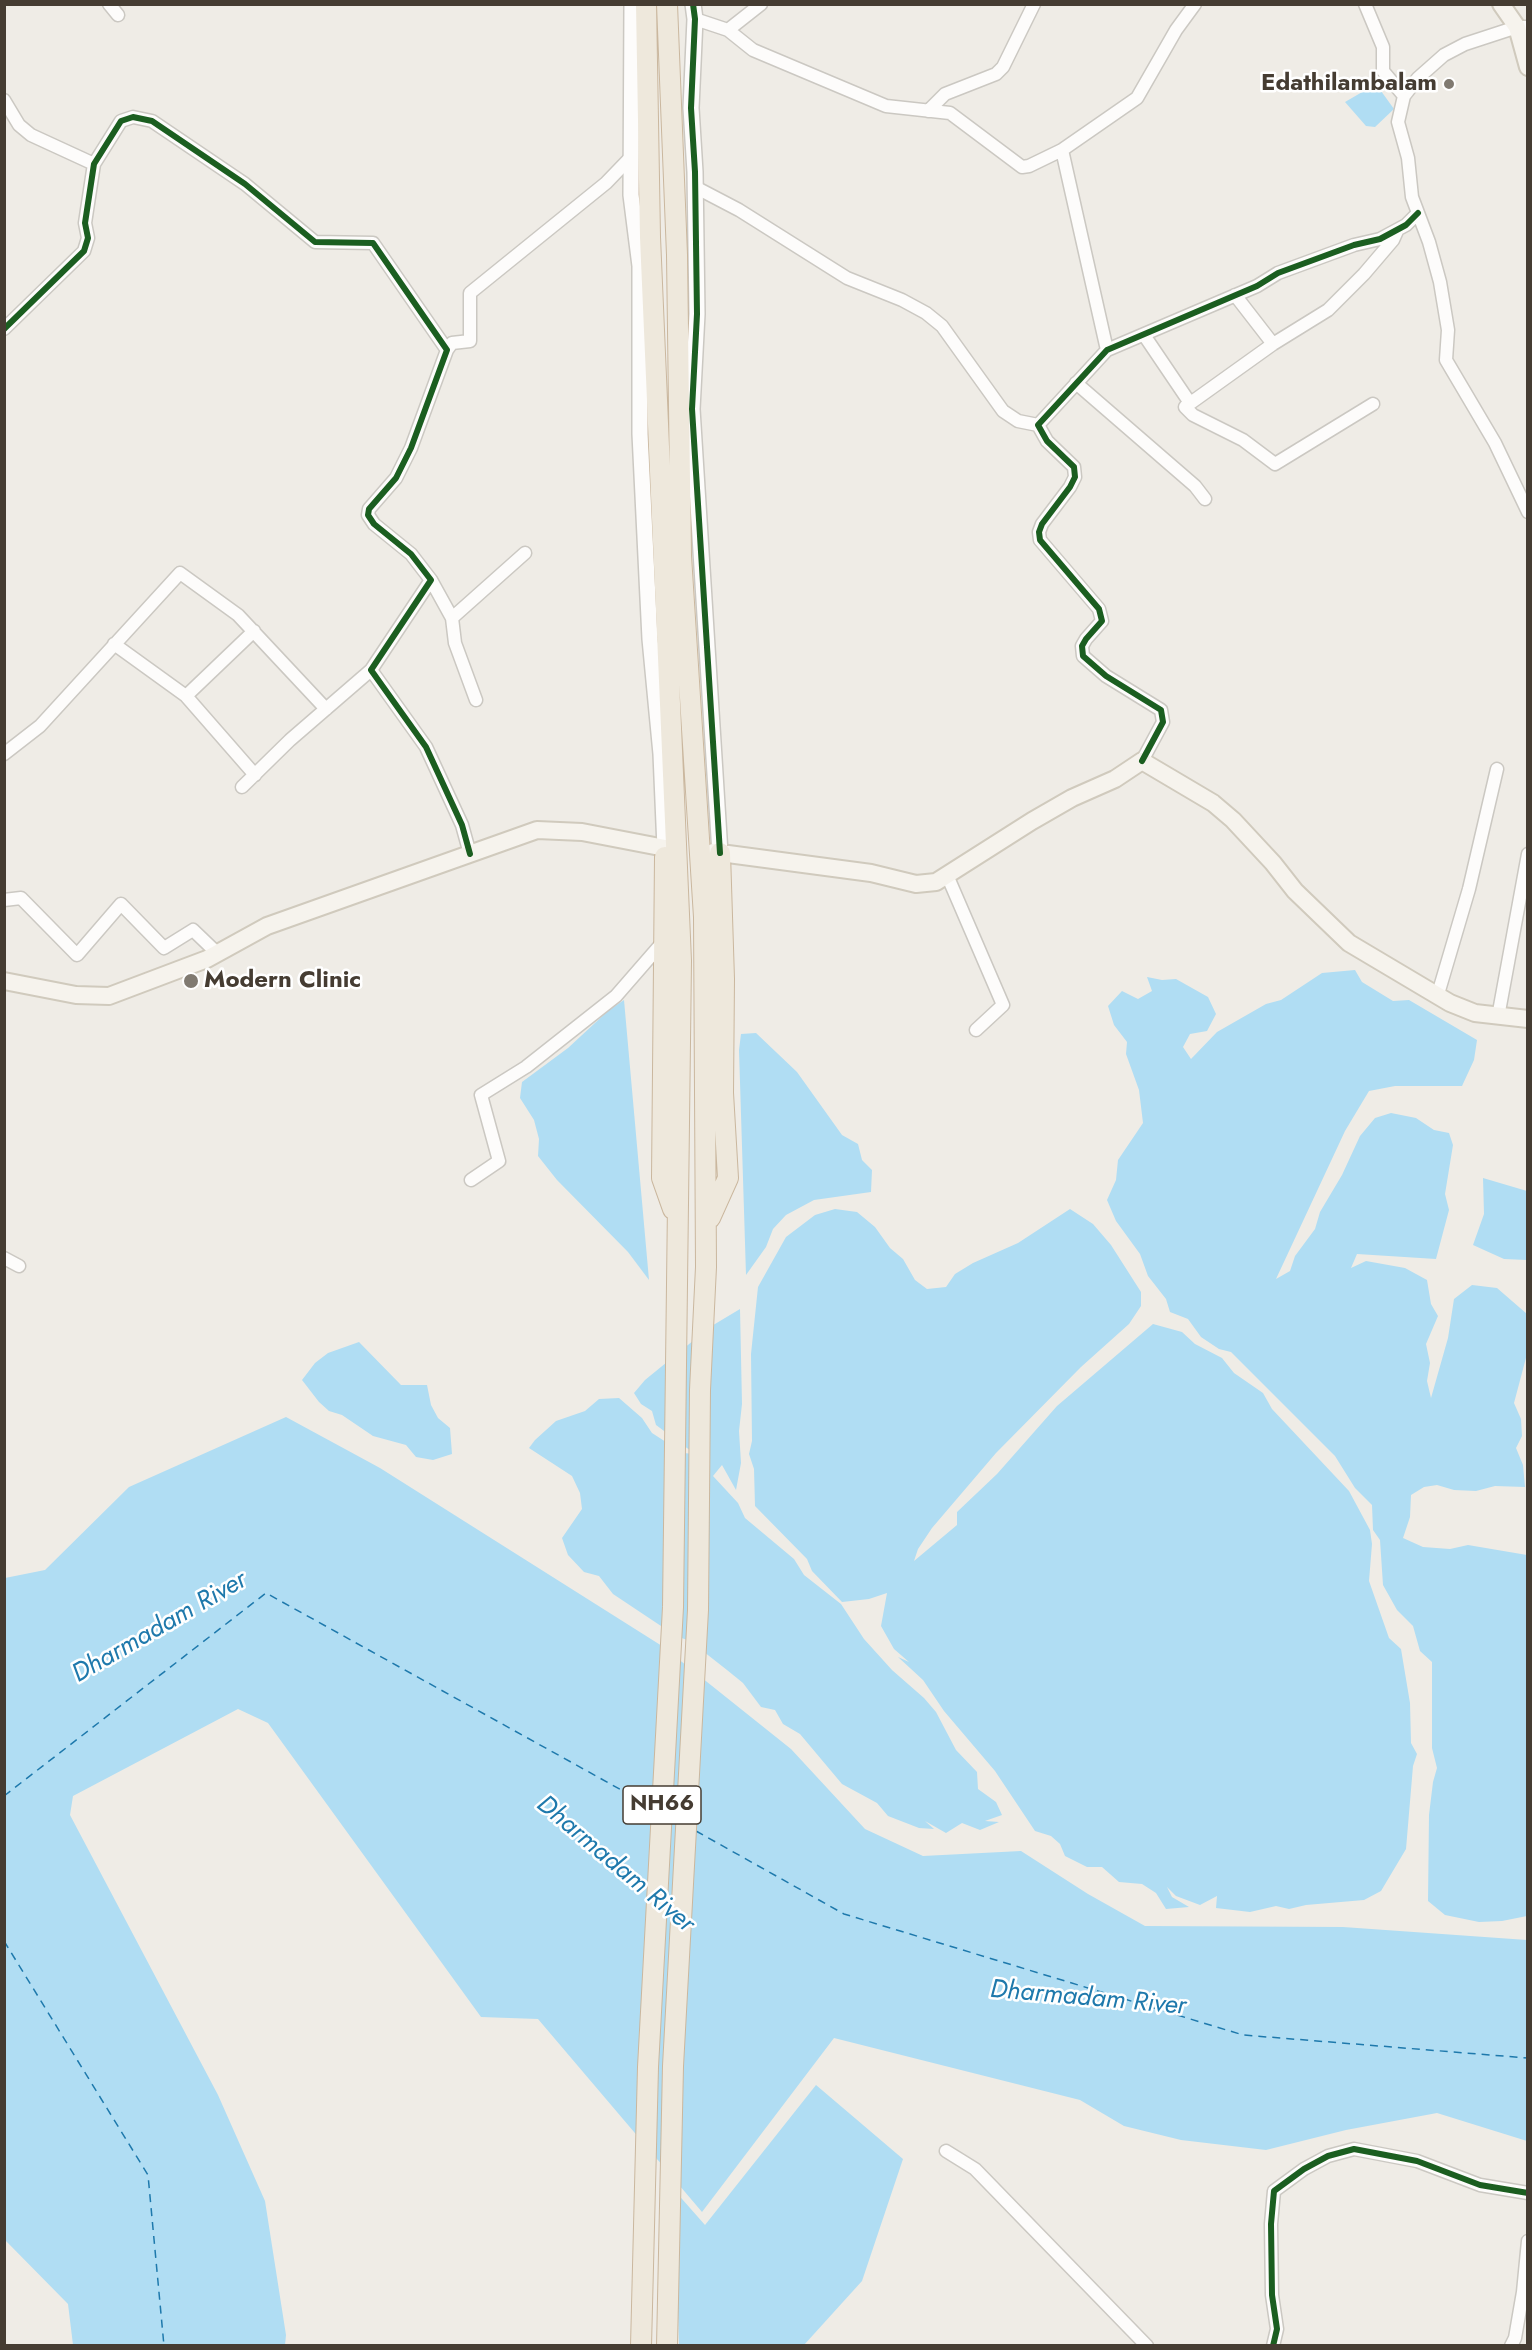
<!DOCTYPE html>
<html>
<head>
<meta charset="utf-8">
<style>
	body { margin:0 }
	#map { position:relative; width:1532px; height:2350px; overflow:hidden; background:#efece6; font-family:Jost,sans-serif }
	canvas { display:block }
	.frame { position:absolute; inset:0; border:6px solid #453c32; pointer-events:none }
</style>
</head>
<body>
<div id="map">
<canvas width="1532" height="2350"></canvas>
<div class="frame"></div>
</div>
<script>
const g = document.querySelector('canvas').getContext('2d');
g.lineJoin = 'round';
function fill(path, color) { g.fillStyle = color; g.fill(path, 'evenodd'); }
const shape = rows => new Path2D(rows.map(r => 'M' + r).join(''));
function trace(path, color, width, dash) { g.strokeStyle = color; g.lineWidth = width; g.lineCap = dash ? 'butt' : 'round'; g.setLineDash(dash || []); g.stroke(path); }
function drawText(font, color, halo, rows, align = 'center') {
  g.font = font + ' Jost,sans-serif'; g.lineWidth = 5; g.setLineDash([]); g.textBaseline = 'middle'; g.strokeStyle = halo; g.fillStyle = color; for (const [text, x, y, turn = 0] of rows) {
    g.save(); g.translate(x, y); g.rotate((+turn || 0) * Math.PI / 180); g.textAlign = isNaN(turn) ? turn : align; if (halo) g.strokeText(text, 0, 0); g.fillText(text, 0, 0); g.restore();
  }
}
const water = shape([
	[1376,84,1394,109,1375,127,1366,126,1345,102],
	[1355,970,1362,982,1393,1001,1409,1000,1477,1040,1474,1060,1462,1086,1395,1086,1369,1091,1345,1131,1276,1279,1290,1271,1295,1256,1315,1229,1320,1212,1342,1175,1360,1136,1375,1118,1391,1113,1416,1118,1434,1130,1449,1133,1453,1145,1445,1194,1449,1210,1436,1259,1357,1254,1351,1268,1366,1261,1405,1268,1427,1280,1431,1304,1438,1316,1426,1344,1430,1363,1427,1381,1431,1398,1448,1338,1454,1299,1472,1285,1497,1288,1527,1314,1527,1354,1514,1403,1521,1419,1522,1436,1516,1448,1523,1465,1525,1487,1495,1486,1476,1491,1454,1490,1437,1485,1424,1487,1411,1495,1410,1517,1403,1538,1423,1547,1450,1549,1468,1545,1527,1555,1527,1916,1502,1921,1479,1922,1445,1915,1428,1901,1429,1815,1433,1782,1437,1768,1432,1748,1432,1662,1420,1651,1413,1626,1397,1610,1383,1585,1380,1540,1373,1530,1372,1505,1355,1488,1335,1456,1231,1352,1219,1349,1201,1337,1188,1319,1170,1312,1166,1299,1148,1276,1140,1254,1116,1221,1107,1200,1116,1180,1118,1160,1143,1123,1139,1090,1126,1054,1127,1042,1114,1025,1108,1006,1122,991,1138,999,1152,991,1147,977,1162,980,1176,979,1208,997,1216,1014,1207,1031,1190,1034,1183,1047,1191,1059,1217,1032,1266,1004,1281,1000,1322,973],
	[624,1000,649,1280,628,1252,557,1180,538,1156,539,1139,534,1120,520,1098,522,1082,568,1048,609,1010],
	[756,1033,797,1072,842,1135,858,1144,862,1160,872,1170,871,1192,814,1200,786,1215,773,1229,766,1247,746,1275,739,1050,741,1034],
	[1483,1178,1527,1191,1527,1260,1504,1259,1473,1245,1484,1214],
	[835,1209,857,1212,875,1227,890,1248,903,1259,915,1280,927,1289,946,1287,955,1274,973,1263,1018,1243,1070,1209,1093,1224,1111,1245,1141,1292,1141,1306,1129,1324,1081,1367,996,1453,932,1528,918,1549,914,1561,957,1525,957,1512,997,1474,1057,1406,1153,1324,1182,1332,1195,1344,1222,1358,1234,1373,1263,1393,1272,1409,1349,1491,1370,1530,1372,1544,1369,1581,1389,1638,1401,1649,1410,1703,1411,1743,1417,1754,1413,1766,1406,1849,1381,1891,1364,1900,1306,1905,1289,1909,1276,1906,1250,1912,1216,1908,1217,1896,1200,1905,1176,1896,1167,1887,1172,1897,1189,1907,1166,1909,1156,1893,1142,1884,1119,1882,1102,1867,1087,1867,1065,1856,1060,1844,1051,1836,1035,1831,995,1771,944,1711,923,1680,898,1657,909,1662,894,1649,881,1626,887,1593,869,1599,842,1602,812,1571,807,1559,755,1506,754,1469,749,1454,752,1441,751,1354,758,1287,786,1237,815,1215],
	[740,1309,742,1404,739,1431,741,1463,736,1490,722,1465,713,1476,738,1503,745,1518,794,1559,804,1575,841,1604,864,1639,892,1670,924,1698,936,1712,956,1750,977,1772,978,1789,996,1802,1002,1815,985,1821,999,1822,980,1830,962,1823,946,1833,925,1821,934,1829,919,1828,888,1816,877,1803,842,1784,800,1734,783,1724,775,1710,761,1707,743,1683,727,1670,690,1641,676,1636,613,1594,599,1576,584,1572,568,1555,562,1538,582,1509,580,1493,572,1476,529,1448,535,1440,556,1421,585,1411,599,1399,619,1398,642,1418,652,1433,683,1453,695,1454,656,1425,652,1411,641,1404,634,1393,645,1380,710,1327],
	[359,1342,401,1385,427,1385,431,1405,438,1418,450,1428,452,1454,433,1460,416,1457,406,1445,373,1436,342,1415,329,1411,319,1402,302,1380,315,1363,328,1353],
	[286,1417,380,1468,662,1646,791,1749,865,1829,923,1856,1021,1851,1088,1894,1145,1926,1343,1927,1527,1940,1527,2141,1437,2113,1346,2130,1266,2150,1181,2140,1124,2126,1080,2100,834,2038,702,2212,538,2019,481,2017,268,1723,238,1709,73,1796,70,1815,218,2095,265,2201,286,2335,285,2345,73,2345,68,2304,5,2240,5,1578,45,1570,129,1487],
	[816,2085,903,2159,862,2281,804,2345,679,2345,675,2191,705,2225]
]);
const ferry = shape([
	[4,1796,266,1593,652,1807],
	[670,1817,678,1822],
	[696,1831,844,1914,1243,2035,1528,2058],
	[4,1941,148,2175,164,2346]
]);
const minor = shape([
	[109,4,118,15],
	[1365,4,1383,47,1383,71,1404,96],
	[695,19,728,30,761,4],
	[1528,27,1517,27,1465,44,1444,55,1418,78,1404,96,1398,122,1408,158,1412,197,1429,242,1440,282,1448,330,1446,360,1495,443,1528,512],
	[728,30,753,50,886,106,950,113,1022,167,1029,166,1062,150,1137,98,1176,30,1195,4],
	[4,100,19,125,31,135,94,164],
	[928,111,945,94,996,74,1003,67,1034,4],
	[1062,150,1107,350],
	[695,187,739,210,847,278,902,300,926,313,942,326,1003,411,1018,421,1038,425],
	[1235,295,1273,344],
	[4,329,84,251,88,238,85,223,94,164,121,121,133,117,152,121,245,184,315,242,373,243,447,350,411,448,396,478,369,509,368,515,374,524,411,554,431,580,371,670,426,747,462,825,470,854],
	[1144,335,1190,403],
	[447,350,452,343,470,341,470,293,606,183,632,156],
	[1076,383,1195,486,1205,499],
	[1373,404,1275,464,1243,440,1193,415,1185,407,1273,344,1328,310,1364,274,1393,240,1397,231],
	[431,580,452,618,455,643,476,700],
	[452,618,525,553],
	[114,644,186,696,255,775],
	[186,696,254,631],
	[4,754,40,726,180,573,238,615,326,709],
	[1142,761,1163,722,1161,710,1106,676,1083,656,1082,646,1086,639,1102,621,1099,609,1040,540,1039,532,1042,524,1070,487,1075,477,1074,467,1047,441,1038,425,1107,350,1257,286,1278,273,1354,245,1380,239,1406,225,1418,213],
	[242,787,290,740,371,670],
	[947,875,1003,1005,976,1030],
	[4,900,21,898,77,955,121,904,164,948,193,930,217,953],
	[1438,994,1469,889,1497,769],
	[1498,1017,1528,854],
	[471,1180,499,1161,481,1095,526,1067,616,996,663,942],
	[4,1258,19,1266],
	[946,2151,975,2169,1147,2346],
	[1273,2346,1277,2329,1272,2295,1271,2224,1274,2191,1304,2169,1328,2156,1354,2149,1417,2161,1480,2185,1528,2193],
	[1511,2346,1515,2338,1523,2292,1528,2241]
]);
const tertiary = shape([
	[632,4,631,195,640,266,640,434,650,639,661,754,665,848],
	[693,4,695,19,691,108,695,172,697,314,692,409,720,853]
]);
const secondary = shape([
	[1501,4,1517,27,1528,67],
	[713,852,871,873,916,884,936,882,1032,821,1072,798,1115,779,1142,761,1213,803,1233,820,1273,863,1295,891,1349,943,1450,1003,1475,1013,1528,1019],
	[4,981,76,995,109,996,207,959,267,926,537,830,582,832,665,848]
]);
const trunk = shape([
	[667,4,677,255,681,556,704,917,706,1267,700,1390,698,1610,673,2066,667,2346],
	[665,857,662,1178,673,1209],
	[710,1218,728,1178,723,1093,724,979,720,853],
	[641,2346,648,2067,673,1607,681,961,650,237,646,4]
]);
const cycleway = shape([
	[693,4,695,19,691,108,695,172,697,314,692,409,720,853],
	[4,329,84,251,88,238,85,223,94,164,121,121,133,117,152,121,245,184,315,242,373,243,447,350,411,448,396,478,369,509,368,515,374,524,411,554,431,580,371,670,426,747,462,825,470,854],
	[1142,761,1163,722,1161,710,1106,676,1083,656,1082,646,1086,639,1102,621,1099,609,1040,540,1039,532,1042,524,1070,487,1075,477,1074,467,1047,441,1038,425,1107,350,1257,286,1278,273,1354,245,1380,239,1406,225,1418,213],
	[1273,2346,1277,2329,1272,2295,1271,2224,1274,2191,1304,2169,1328,2156,1354,2149,1417,2161,1480,2185,1528,2193]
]);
const markers = [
	[1449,84,6,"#807a71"],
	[191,981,8,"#807a71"]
];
const shields = [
	[662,1805,78]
];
const shieldNames = [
	["NH66",662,1805]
];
const poiNames = [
	["Edathilambalam",1437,84],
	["Modern Clinic",204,981,"left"]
];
const waterNames = [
	["Dharmadam River",160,1628,-30],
	["Dharmadam River",615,1865,40],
	["Dharmadam River",1088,1999,5]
];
fill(water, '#b0ddf3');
trace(ferry, '#1e79ac', 1.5, [8, 6]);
trace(minor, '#cbc8c2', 15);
trace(tertiary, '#cbc8c2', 18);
trace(secondary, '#d0cabd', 20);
trace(trunk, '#cab79e', 22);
trace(minor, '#fdfcfb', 12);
trace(tertiary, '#fdfcfb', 15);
trace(secondary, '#f6f3ed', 16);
trace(trunk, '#eee8dc', 20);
trace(cycleway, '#1b5e20', 6);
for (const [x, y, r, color] of markers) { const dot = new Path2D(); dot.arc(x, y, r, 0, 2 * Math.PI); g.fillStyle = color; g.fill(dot); trace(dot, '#fff', 2); }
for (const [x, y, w] of shields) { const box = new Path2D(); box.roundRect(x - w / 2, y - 19, w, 38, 4.5); g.fillStyle = '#fff'; g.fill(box); trace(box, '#453c32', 1.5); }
drawText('bold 22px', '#453c32', null, shieldNames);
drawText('bold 24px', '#453c32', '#fff', poiNames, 'right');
drawText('italic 26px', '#1e79ac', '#fff', waterNames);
</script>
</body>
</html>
